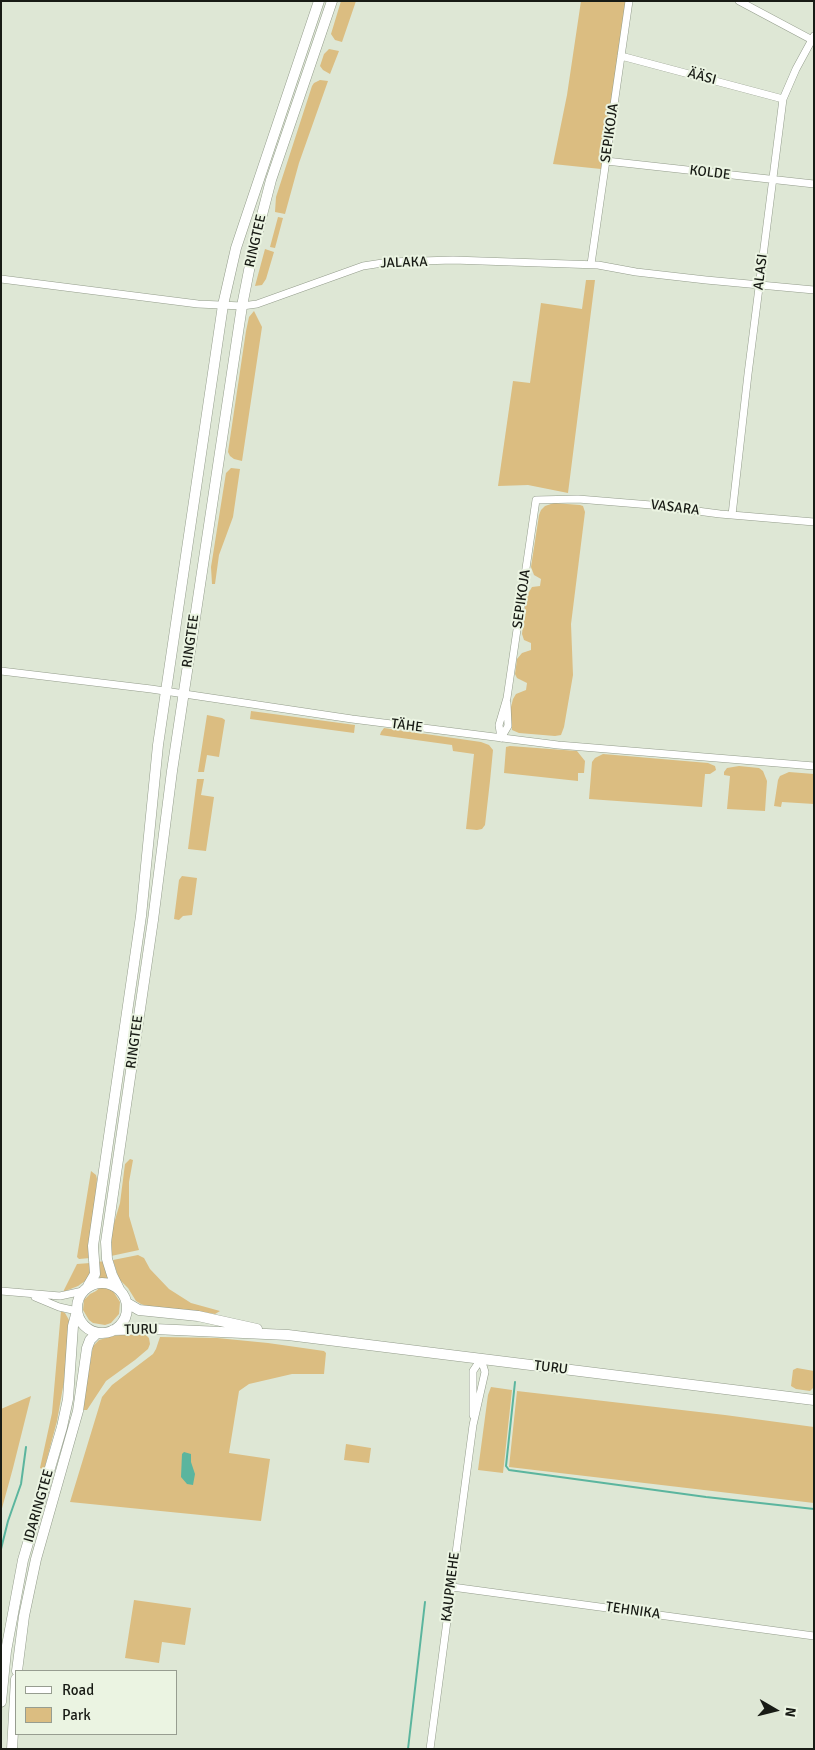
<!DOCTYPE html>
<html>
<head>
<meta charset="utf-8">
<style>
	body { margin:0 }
	#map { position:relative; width:815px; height:1750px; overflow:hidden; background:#dee7d5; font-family:Signika,sans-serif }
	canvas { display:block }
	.frame { position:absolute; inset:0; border:2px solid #181b15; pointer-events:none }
	.legend { position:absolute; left:15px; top:1670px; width:162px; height:65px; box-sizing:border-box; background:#ebf4e2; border:1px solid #979d90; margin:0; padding:6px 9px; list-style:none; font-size:15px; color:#181b15 }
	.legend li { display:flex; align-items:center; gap:10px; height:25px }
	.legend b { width:25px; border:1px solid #979d90 }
	.north { position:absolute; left:750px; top:1685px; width:50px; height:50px; -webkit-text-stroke:4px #ebf4e2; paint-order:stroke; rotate:98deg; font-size:14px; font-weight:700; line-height:20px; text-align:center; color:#181b15 }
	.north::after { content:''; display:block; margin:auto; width:18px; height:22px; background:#181b15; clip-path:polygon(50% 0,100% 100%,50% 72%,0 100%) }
</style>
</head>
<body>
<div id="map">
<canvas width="815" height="1750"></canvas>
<div class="frame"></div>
<ul class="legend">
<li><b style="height:6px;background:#fff"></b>Road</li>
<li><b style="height:14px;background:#dbbd81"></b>Park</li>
</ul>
<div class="north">N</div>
</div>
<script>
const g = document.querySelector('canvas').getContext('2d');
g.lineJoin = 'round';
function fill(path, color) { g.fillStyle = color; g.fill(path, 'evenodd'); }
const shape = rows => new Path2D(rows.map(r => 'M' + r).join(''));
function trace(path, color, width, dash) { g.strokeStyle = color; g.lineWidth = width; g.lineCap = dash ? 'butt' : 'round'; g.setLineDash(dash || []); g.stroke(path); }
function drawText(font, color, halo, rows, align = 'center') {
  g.font = font + ' Signika,sans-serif'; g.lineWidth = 4; g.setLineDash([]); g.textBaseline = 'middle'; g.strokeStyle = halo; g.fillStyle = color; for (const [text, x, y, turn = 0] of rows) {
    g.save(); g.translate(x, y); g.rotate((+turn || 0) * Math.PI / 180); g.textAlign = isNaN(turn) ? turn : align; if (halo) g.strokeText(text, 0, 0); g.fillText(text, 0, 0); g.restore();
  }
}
const green = shape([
	[341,1,356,1,342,42,335,40,331,34],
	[581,1,626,1,601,169,553,164,567,95],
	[329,49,339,51,330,74,323,70,320,66,324,54],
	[320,80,328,81,299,163,285,214,275,212,276,197,312,86,314,83],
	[278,217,283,218,275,248,270,247],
	[265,249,274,252,266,279,262,285,255,286],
	[586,280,595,280,568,493,528,485,498,486,513,381,530,383,541,303,582,309],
	[254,311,262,327,242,461,234,459,230,456,228,452,246,331,249,317],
	[231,468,240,469,233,517,219,555,215,584,212,584,211,567,226,473],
	[554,503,580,505,583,506,585,512,571,624,573,675,564,727,561,735,555,736,519,733,512,730,510,711,513,699,516,694,526,690,527,683,517,678,515,674,516,667,517,659,522,653,531,650,531,643,524,640,522,634,526,597,532,587,540,586,541,579,534,575,531,567,539,515,541,510,545,506],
	[251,711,355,725,354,733,250,719],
	[207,715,222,718,225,720,219,757,207,755,204,772,198,772],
	[384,728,481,742,489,745,493,750,490,781,485,825,482,829,477,830,466,829,474,754,453,751,452,745,380,735,381,732],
	[510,746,577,751,585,761,584,773,578,773,578,781,504,773,506,747],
	[603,754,708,763,715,766,716,770,710,774,705,774,702,807,589,799,592,762,595,758],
	[739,766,759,768,763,771,767,781,765,811,727,809,730,776,724,775,724,772,727,768],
	[789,772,814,774,814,804,782,802,781,807,774,806,778,780,780,776],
	[197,779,204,779,201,795,214,797,206,851,188,849],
	[182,876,197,878,192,915,183,916,179,920,174,919,179,880],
	[130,1159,133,1160,129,1182,129,1216,139,1250,111,1256,112,1230,120,1203,125,1164],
	[91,1171,96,1175,97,1179,90,1258,79,1259,77,1257],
	[138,1255,144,1258,150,1269,169,1289,191,1303,220,1311,215,1314,190,1310,150,1307,141,1304,136,1301,128,1288,119,1279,113,1260],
	[104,1261,109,1279,100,1278,98,1262],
	[90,1263,90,1275,85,1281,78,1286,63,1292,77,1264],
	[101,1286,108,1287,113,1291,120,1302,119,1314,111,1323,105,1325,93,1323,89,1320,83,1310,84,1300,90,1294,96,1291],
	[61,1311,65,1313,69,1320,68,1345,65,1376,57,1421,44,1470,40,1468,52,1413],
	[143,1332,149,1338,150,1344,148,1349,135,1360,106,1381,87,1410,82,1410,93,1346,99,1340,113,1336],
	[160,1337,217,1338,268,1343,324,1351,326,1353,324,1374,292,1374,249,1384,239,1391,229,1453,270,1459,261,1521,70,1502,102,1397,112,1385,153,1354,156,1349],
	[797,1368,814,1371,813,1388,810,1391,796,1389,791,1386,793,1370],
	[491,1387,512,1390,503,1473,478,1470,488,1395],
	[517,1391,725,1415,814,1427,814,1503,509,1467],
	[31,1396,13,1468,1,1512,1,1409],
	[346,1444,371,1448,369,1463,344,1460],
	[134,1600,191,1608,185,1645,162,1642,159,1663,125,1658]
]);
const water = shape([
	[184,1452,191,1454,191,1462,195,1474,193,1485,187,1484,181,1477,182,1454]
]);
const stream = shape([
	[515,1382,506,1466,509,1470,706,1497,814,1509],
	[1,1549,8,1521,21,1484,26,1447],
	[408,1749,425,1602]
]);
const street = shape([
	[739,1,814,41],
	[621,56,783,99],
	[606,161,814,184],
	[591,264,629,1],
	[1,279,198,304,242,306,257,304,363,266,389,262,453,260,598,265,636,272,706,280,814,290],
	[732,515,748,374,783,99,796,69,814,36],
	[1,671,151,689,352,719,558,745,814,766],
	[501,738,499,725,507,698,536,500,578,499,651,505,720,514,814,522],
	[501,738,508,726,507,703],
	[1,1291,60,1296,83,1291],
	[35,1297,59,1307,77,1311],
	[473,1415,473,1371,481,1359],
	[452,1587,814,1636],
	[430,1749,473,1425,485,1372,481,1359]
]);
const secondary = shape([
	'77 1308a25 25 0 1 1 50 0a25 25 0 1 1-50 0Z',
	[88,1286,95,1274,93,1246,141,916,158,745,223,305,236,248,245,221,319,1],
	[119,1289,112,1275,107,1259,106,1242,153,920,172,771,242,306,253,250,271,180,332,1],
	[127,1303,139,1310,198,1316,257,1329],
	[113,1330,154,1329,288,1335,814,1400],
	[17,1671,24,1616,36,1559,78,1411,87,1348,90,1340,97,1333],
	[1,1702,6,1651,23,1560,62,1427,68,1399,73,1326,77,1311],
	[12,1749,16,1679]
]);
const streetNames = [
	["ÄÄSI",702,77,15],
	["SEPIKOJA",610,133,-82],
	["KOLDE",710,173,7],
	["RINGTEE",256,241,-77],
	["JALAKA",404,263,-2],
	["ALASI",761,272,-83],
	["VASARA",675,508,7],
	["SEPIKOJA",522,599,-82],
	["RINGTEE",191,641,-82],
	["TÄHE",407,726,7],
	["RINGTEE",135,1042,-82],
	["TURU",141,1330,-1],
	["TURU",551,1368,7],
	["IDARINGTEE",39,1506,-74],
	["KAUPMEHE",451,1587,-83],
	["TEHNIKA",633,1611,8]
];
fill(green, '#dbbd81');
fill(water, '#5bb59e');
trace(stream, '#5bb59e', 2);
trace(street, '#939c8b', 8);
trace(secondary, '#939c8b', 11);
trace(street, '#fff', 7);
trace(secondary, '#fff', 10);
drawText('14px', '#181b15', '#ebf4e2', streetNames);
</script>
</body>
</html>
